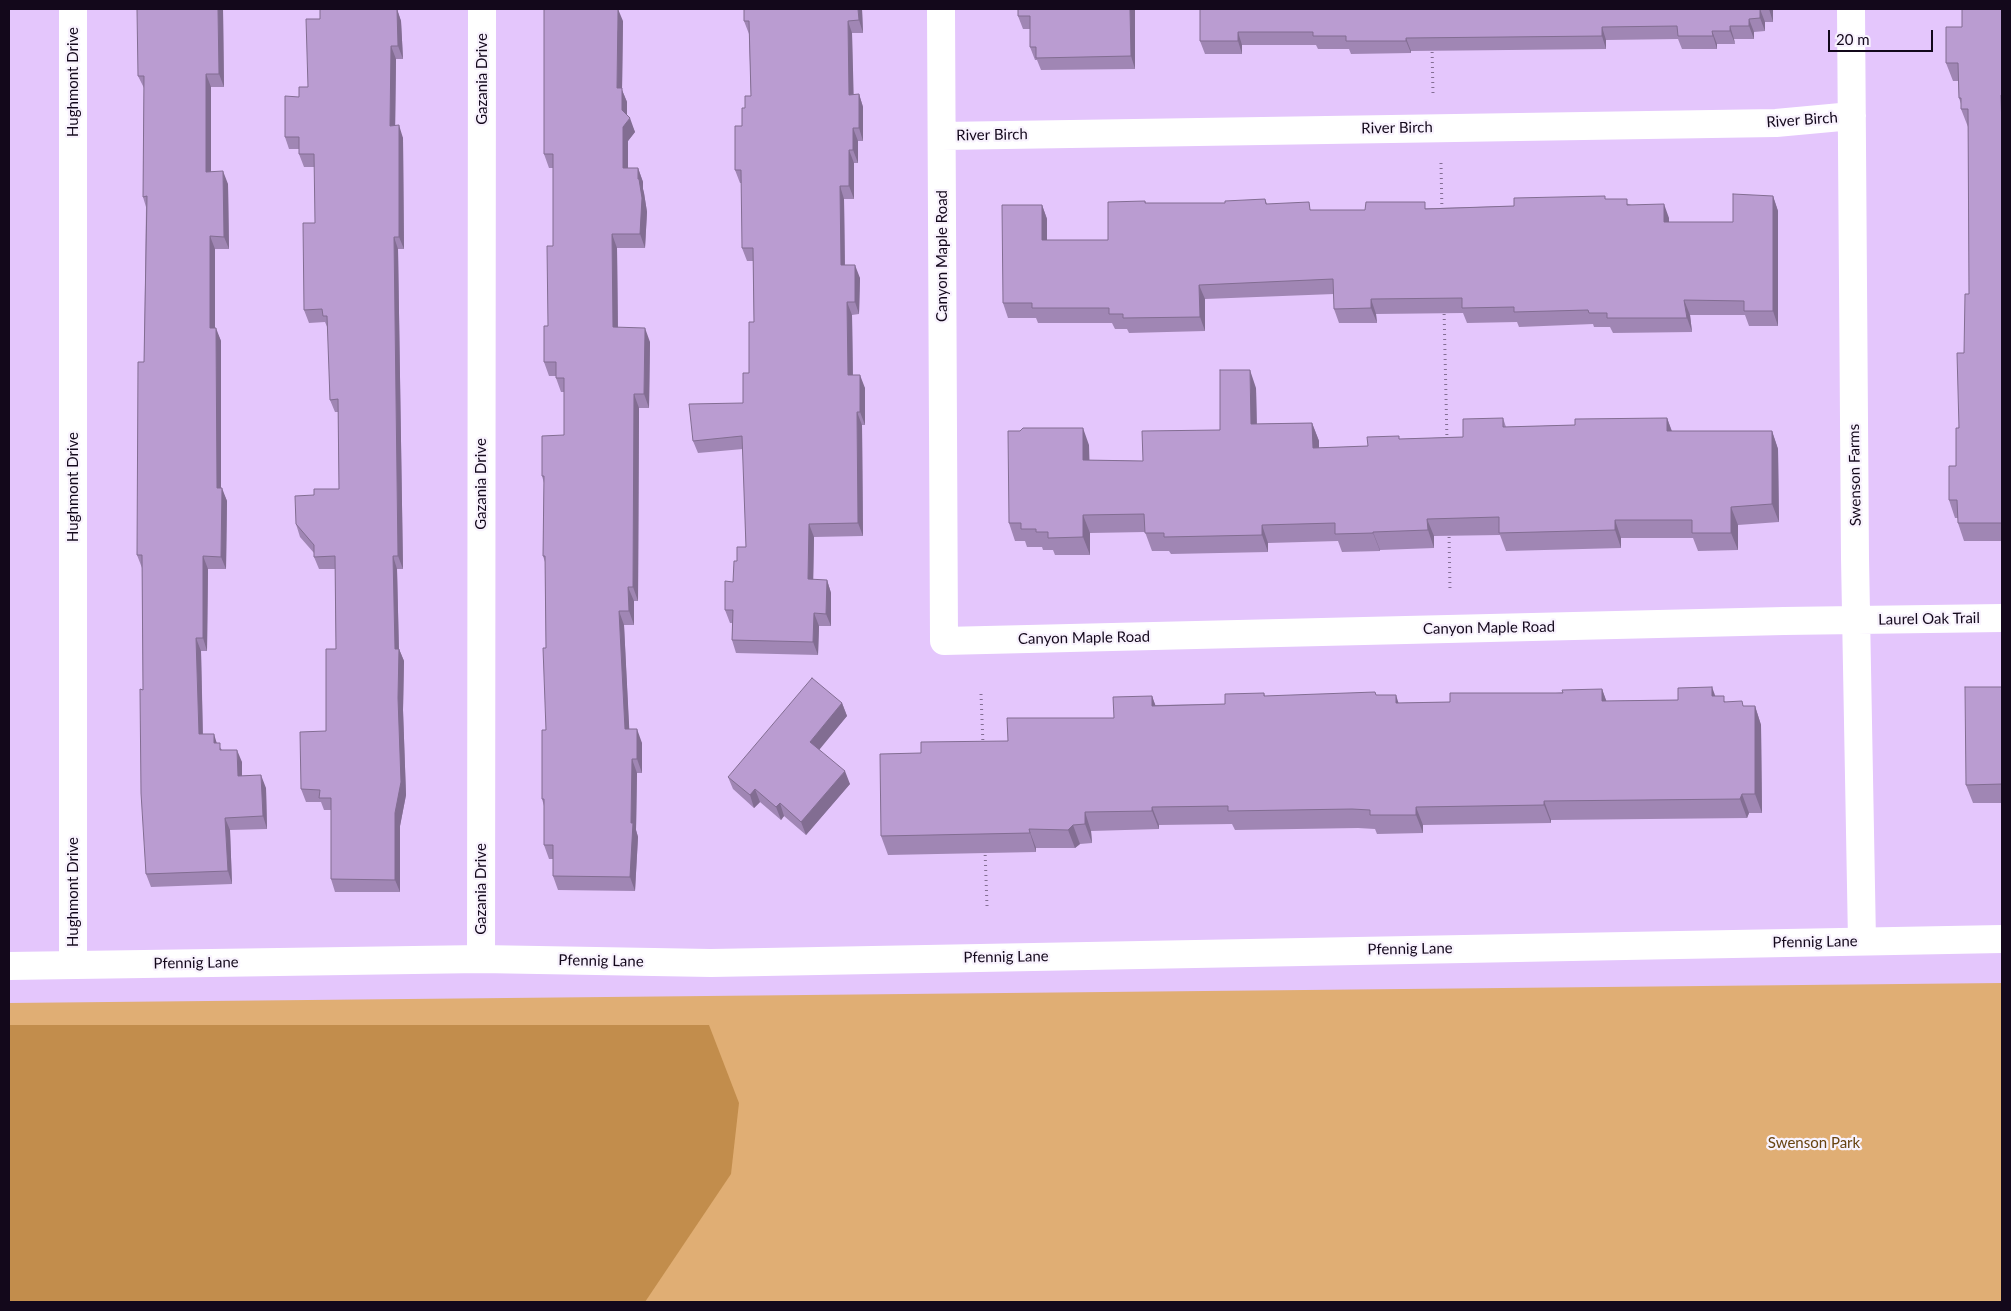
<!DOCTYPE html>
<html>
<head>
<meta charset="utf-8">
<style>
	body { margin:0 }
	#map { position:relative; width:2011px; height:1311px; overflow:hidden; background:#e4c6fc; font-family:Lato,sans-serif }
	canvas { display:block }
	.frame { position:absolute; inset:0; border:10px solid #13081b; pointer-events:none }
	.scale { position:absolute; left:1828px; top:30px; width:105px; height:22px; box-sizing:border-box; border:2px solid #13081b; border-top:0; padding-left:6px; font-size:15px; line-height:18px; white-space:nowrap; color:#13081b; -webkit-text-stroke:4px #f8f2fd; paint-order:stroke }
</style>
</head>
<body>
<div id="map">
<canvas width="2011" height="1311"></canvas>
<div class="frame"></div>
<div class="scale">20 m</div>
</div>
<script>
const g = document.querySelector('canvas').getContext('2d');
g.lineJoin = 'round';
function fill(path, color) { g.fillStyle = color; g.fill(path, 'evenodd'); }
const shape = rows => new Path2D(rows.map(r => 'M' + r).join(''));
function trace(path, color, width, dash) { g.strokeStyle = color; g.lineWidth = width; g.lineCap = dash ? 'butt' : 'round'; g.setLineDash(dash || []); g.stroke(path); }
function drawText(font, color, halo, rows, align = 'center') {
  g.font = font + ' Lato,sans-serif'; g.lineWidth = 4.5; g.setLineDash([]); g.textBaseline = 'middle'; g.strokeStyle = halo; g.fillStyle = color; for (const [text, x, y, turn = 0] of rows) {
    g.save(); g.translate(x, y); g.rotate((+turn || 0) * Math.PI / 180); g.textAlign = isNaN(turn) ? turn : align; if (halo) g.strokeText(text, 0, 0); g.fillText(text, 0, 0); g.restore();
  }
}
const green = shape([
	[2002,983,2002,1302,9,1302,9,1003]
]);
const forest = shape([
	[9,1025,709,1025,739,1103,731,1174,645,1302,9,1302]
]);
const path = shape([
	[1432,47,1433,94],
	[1441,163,1442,213],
	[1444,309,1447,441],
	[1449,532,1450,591],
	[981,694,983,744],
	[985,850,987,906]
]);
const street = shape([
	[941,9,944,641,1784,621,2002,618],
	[1851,9,1855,558,1862,941],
	[942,136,1776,123,1852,116],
	[481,959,482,9],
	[73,965,73,9]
]);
const secondary = shape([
	[9,966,481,959,711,963,2002,939]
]);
const wall = shape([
	[223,9,224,87,211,87,211,172,228,184,229,249,215,249,215,328,221,341,221,488,227,501,226,569,208,569,207,651,201,651,203,734,217,743,222,750,242,762,242,776,266,788,267,829,230,830,232,884,151,887,146,874,143,690,142,568,137,555,144,362,146,207,143,197,144,88,138,76],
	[397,9,401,21,403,59,396,59,395,126,403,138,404,249,398,249,403,569,397,569,399,649,404,661,403,710,406,795,400,826,400,892,335,892,331,879,331,810,324,810,321,802,306,802,301,789,326,731,336,649,335,569,319,569,314,557,314,553,300,537,296,524,314,495,339,489,338,412,335,412,330,400,328,329,325,322,309,323,304,310,315,223,315,167,304,167,299,154,299,149,289,149,285,137,299,97,308,87,320,19],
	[744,9,862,9,863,33,852,33,853,95,859,94,863,107,863,141,858,141,858,163,854,163,854,199,844,199,845,265,860,278,859,314,852,315,853,375,865,388,865,425,862,425,863,536,814,537,813,580,827,580,831,593,831,626,819,626,818,655,736,653,732,640,732,623,730,623,725,610,733,582,737,561,746,547,743,449,698,453,693,441,743,403,749,373,754,322,753,261,747,261,742,248,742,183,740,183,735,170,745,108,751,96,749,34,744,21],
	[1135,9,1135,69,1041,70,1037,60,1035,60,1030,47,1030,29,1023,29,1018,16],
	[1200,9,1773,9,1773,22,1765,22,1765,31,1754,32,1754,39,1734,39,1735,44,1717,44,1717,49,1682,49,1678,39,1606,40,1606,49,1411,51,1411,53,1351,54,1349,49,1318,49,1316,45,1242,45,1242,54,1205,54,1200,41],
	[2002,9,2002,541,1964,541,1958,523,1958,518,1955,518,1949,500,1956,466,1964,353,1969,294,1968,127,1961,109,1961,104,1959,98,1958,81,1953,81,1946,63,1962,27],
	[623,21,622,90,627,102,627,115,635,132,628,141,628,168,638,168,643,182,643,189,644,193,647,212,645,248,617,248,618,328,650,342,649,408,639,408,638,601,634,601,634,625,624,625,629,729,642,743,642,773,637,773,636,830,638,837,635,891,558,890,553,876,553,859,549,859,544,845,544,806,542,799,546,730,546,648,545,562,543,556,544,483,542,476,564,435,564,392,561,392,556,378,556,376,549,376,544,362,548,326,553,246,553,168,549,168,544,154],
	[1773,196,1778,211,1778,326,1749,326,1745,315,1690,315,1692,332,1613,333,1610,327,1594,327,1593,324,1519,327,1517,322,1467,323,1463,313,1376,314,1377,323,1339,323,1334,309,1334,294,1205,299,1205,331,1129,333,1127,329,1115,329,1112,323,1038,323,1036,318,1008,318,1003,303,1042,205,1047,219,1047,240,1108,240,1145,201,1146,203,1225,203,1265,199,1267,204,1312,210,1365,210,1514,206,1606,199,1629,204,1669,218,1669,222,1733,222],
	[1256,388,1257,424,1312,423,1319,441,1319,448,1368,446,1400,439,1463,437,1503,418,1506,427,1575,425,1667,418,1672,431,1772,431,1778,449,1779,522,1738,525,1738,550,1698,551,1693,538,1621,538,1621,548,1506,551,1500,535,1434,536,1434,548,1380,550,1380,551,1342,552,1338,541,1268,543,1268,552,1171,554,1169,551,1152,551,1145,532,1090,533,1090,555,1055,555,1053,550,1043,550,1042,547,1027,547,1025,541,1015,541,1009,523,1089,445,1089,460,1143,461,1220,430],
	[2002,687,2002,803,1973,803,1966,785],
	[1602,689,1606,701,1678,700,1715,696,1726,702,1744,706,1755,706,1761,725,1762,813,1749,813,1747,818,1551,820,1551,823,1423,825,1423,833,1377,834,1375,829,1358,828,1235,830,1232,824,1159,825,1159,829,1091,831,1092,843,1080,844,1075,848,1036,848,1036,852,888,855,881,836,921,753,1008,741,1114,718,1152,696,1155,705,1225,704,1264,693,1265,696,1377,695,1399,703,1450,702],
	[842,703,847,716,819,749,850,784,806,835,784,816,781,820,760,802,754,808,733,789,728,777]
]);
const shadedWall = shape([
	[218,9,223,9,224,87,219,74],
	[397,9,401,21,403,59,398,46],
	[618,9,623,21,622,90,627,102,627,122,630,118,635,132,628,141,628,182,623,168,622,110,617,88],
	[858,9,862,9,863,33,859,20],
	[1130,9,1135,9,1135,69,1131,56],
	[1760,9,1765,22,1765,31,1760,18],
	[1769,9,1773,9,1773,22],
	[1749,19,1754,32,1754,39,1749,26],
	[848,21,852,33,854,107,849,95],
	[1730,26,1734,39,1735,44,1730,31],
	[1602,27,1606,40,1606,49,1602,36],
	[1712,31,1717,44,1717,49,1713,36],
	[1238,32,1242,45,1242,54,1238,41],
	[1406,38,1411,51,1411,53,1406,41],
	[391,46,396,59,395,138,390,126],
	[206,74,211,87,211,185,206,172],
	[859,94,863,107,863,141,859,128],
	[2001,95,2002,100,2002,130],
	[399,125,403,138,404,249,399,237],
	[853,128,858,141,858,163,853,150],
	[849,150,854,163,854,199,849,186],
	[638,168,643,182,643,189,644,193,647,212,645,248,640,234],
	[223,171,228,184,229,249,224,237],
	[840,186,844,199,845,278,841,265],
	[1773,196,1778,211,1778,326,1773,311],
	[1664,204,1669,218,1669,236,1664,222],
	[1042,205,1047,219,1047,255,1042,240],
	[612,234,617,248,618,341,613,327],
	[210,236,215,249,215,341,210,328],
	[394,237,398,249,403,569,398,556],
	[855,265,860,278,859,314,855,302],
	[1199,285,1205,299,1205,331,1200,317],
	[1371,299,1376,314,1377,323,1371,308],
	[1684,300,1690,315,1692,332,1687,318],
	[847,302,852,315,853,388,848,375],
	[216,328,221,341,221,501,217,488],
	[645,328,650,342,649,408,644,394],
	[1250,370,1256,388,1257,442,1251,424],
	[860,375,865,388,865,425,860,412],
	[634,394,639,408,638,601,633,587],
	[857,412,862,425,863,536,858,523],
	[1667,418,1673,435,1667,431],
	[1312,423,1319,441,1319,466,1313,448],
	[1083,428,1089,445,1090,478,1083,460],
	[1772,431,1778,449,1779,522,1772,504],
	[222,488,227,501,226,569,221,557],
	[1731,507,1738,525,1738,550,1731,533],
	[1083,515,1090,533,1090,555,1083,537],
	[1427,519,1434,536,1434,548,1428,530],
	[1615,520,1621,538,1621,548,1615,530],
	[809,524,814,537,813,592,808,579],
	[1262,525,1268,543,1268,552,1262,535],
	[1373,532,1380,550,1380,551,1373,533],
	[203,556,208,569,207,651,203,638],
	[393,556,397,569,399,655,399,649,404,661,403,710,406,795,400,826,400,892,395,880,395,649],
	[827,580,831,593,831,626,826,614],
	[628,587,634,601,634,625,629,611],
	[619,611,624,625,630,743,625,729],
	[814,613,819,626,818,655,813,642],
	[196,638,201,651,203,747,199,734],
	[1712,687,1719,706,1712,696],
	[1602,689,1609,708,1602,701],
	[1396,695,1402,714,1396,703],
	[1152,696,1159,715,1152,706],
	[842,703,847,716,815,755,810,742],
	[1755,706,1761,725,1762,813,1755,794],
	[637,729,642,743,642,773,637,759],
	[214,734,218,747,214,743],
	[237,750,242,762,242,788,238,776],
	[632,759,637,773,636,830,638,837,635,891,630,877],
	[845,771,850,784,806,835,801,822],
	[261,775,266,788,267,829,263,816],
	[755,789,760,802,754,808,750,795],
	[1742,794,1749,813,1747,818,1740,799],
	[1544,801,1551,820,1551,823,1544,805],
	[780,803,784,816,781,820,776,807],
	[1152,807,1159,825,1159,829,1152,811],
	[1416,807,1423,825,1423,833,1416,815],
	[1085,812,1091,831,1092,843,1085,824],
	[225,818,230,830,232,884,228,871],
	[1073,825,1080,844,1075,848,1068,830],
	[1029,829,1036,848,1036,852,1030,833]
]);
const building = shape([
	[137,9,218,9,219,74,206,74,206,172,223,171,224,237,210,236,210,328,216,328,217,488,222,488,221,557,203,556,203,638,196,638,199,734,214,734,214,743,220,743,220,750,237,750,238,776,261,775,263,816,225,818,228,871,146,874,141,793,140,689,143,690,142,555,137,555,138,362,144,362,147,196,143,197,144,76,138,76,137,9],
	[320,9,397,9,398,46,391,46,390,126,399,125,399,237,394,237,398,556,393,556,395,649,399,649,398,698,401,782,395,813,395,880,331,879,331,798,319,798,320,790,301,789,300,732,326,731,326,649,336,649,335,556,314,557,314,545,296,524,295,496,314,495,314,489,339,489,338,399,330,400,327,316,323,316,322,309,304,310,303,223,315,223,314,154,299,154,299,137,285,137,285,96,299,97,299,87,308,87,306,19,320,19,320,9],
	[544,9,618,9,617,88,622,88,622,110,630,118,623,127,623,168,638,168,638,179,639,179,642,198,640,234,612,234,613,327,645,328,644,394,634,394,633,587,628,587,629,611,619,611,625,729,637,729,637,759,632,759,631,823,633,823,630,877,553,876,553,845,544,845,544,799,542,799,542,730,546,730,543,648,546,648,545,556,543,556,544,476,542,476,542,436,564,435,564,378,556,378,556,362,544,362,544,326,548,326,547,246,553,246,553,154,544,154,544,9],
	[744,9,858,9,859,20,848,21,849,95,859,94,859,128,853,128,853,150,849,150,849,186,840,186,841,265,855,265,855,302,847,302,848,375,860,375,860,412,857,412,858,523,809,524,808,579,827,580,826,614,814,613,813,642,732,640,733,610,725,610,725,581,733,582,734,561,737,561,737,547,746,547,742,436,693,441,689,404,743,403,743,373,749,373,749,322,754,322,753,248,742,248,741,170,735,170,735,126,742,126,742,108,745,108,745,96,751,96,749,21,744,21,744,9],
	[1018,9,1130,9,1131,56,1036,58,1036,47,1030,47,1030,16,1018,16,1018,9],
	[1200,9,1769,9,1760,9,1760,18,1749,19,1749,26,1730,26,1730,31,1712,31,1713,36,1678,36,1677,26,1602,27,1602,36,1406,38,1406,41,1346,41,1346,36,1313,36,1313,32,1238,32,1238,41,1200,41,1200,9],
	[1962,9,2002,9,2002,95,2001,95,2002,130,2002,523,1958,523,1957,500,1949,500,1949,466,1956,466,1956,428,1959,428,1957,353,1964,353,1965,294,1969,294,1968,109,1961,109,1961,98,1959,98,1958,63,1946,63,1946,27,1962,27,1962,9],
	[1733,194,1773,196,1773,311,1744,311,1744,301,1684,300,1687,318,1607,318,1607,313,1589,313,1588,310,1514,312,1514,307,1462,308,1462,298,1371,299,1371,308,1334,309,1333,279,1199,285,1200,317,1123,318,1123,314,1109,314,1109,308,1032,308,1032,303,1003,303,1002,205,1042,205,1042,240,1108,240,1108,202,1145,201,1145,203,1225,203,1225,201,1265,199,1266,204,1309,202,1310,210,1365,210,1366,202,1425,202,1425,209,1514,206,1514,198,1605,196,1605,199,1627,199,1627,205,1664,204,1664,222,1733,222,1733,194],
	[1220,370,1250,370,1251,424,1312,423,1313,448,1368,446,1367,437,1399,436,1399,439,1463,437,1463,419,1503,418,1503,427,1575,425,1575,419,1667,418,1667,431,1772,431,1772,504,1731,507,1731,533,1692,533,1692,520,1615,520,1615,530,1499,533,1499,517,1427,519,1428,530,1373,532,1373,533,1335,534,1335,523,1262,525,1262,535,1164,537,1164,533,1145,533,1144,514,1083,515,1083,537,1048,538,1048,532,1036,532,1036,529,1021,529,1021,523,1009,523,1008,431,1020,431,1023,428,1083,428,1083,460,1143,461,1142,431,1220,430,1220,370],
	[812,678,842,703,810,742,845,771,801,822,780,803,776,807,755,789,750,795,728,777,812,678],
	[1712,687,1712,696,1724,696,1724,702,1742,701,1743,706,1755,706,1755,794,1742,794,1740,799,1544,801,1544,805,1416,807,1416,815,1370,815,1370,810,1352,809,1228,811,1228,806,1152,807,1152,811,1085,812,1085,824,1073,825,1068,830,1029,829,1030,833,881,836,880,754,921,753,921,742,1008,741,1007,718,1114,718,1113,697,1152,696,1152,706,1225,704,1225,694,1264,693,1264,696,1375,692,1376,695,1396,695,1396,703,1450,702,1450,693,1563,693,1562,690,1602,689,1602,701,1678,700,1678,688,1712,687],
	[1965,687,2002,687,2002,784,1966,785,1965,687]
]);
const streetNames = [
	["Gazania Drive",482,79,-90],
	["Hughmont Drive",73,82,-90],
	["River Birch",1802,120,-4],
	["River Birch",1397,128,-1],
	["River Birch",992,135,-1],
	["Canyon Maple Road",942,256,-90],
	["Swenson Farms",1855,475,-91],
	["Gazania Drive",481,484,-90],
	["Hughmont Drive",73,487,-90],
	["Laurel Oak Trail",1929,619,-1],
	["Canyon Maple Road",1489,628,-1],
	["Canyon Maple Road",1084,638,-1],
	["Gazania Drive",481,889,-90],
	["Hughmont Drive",73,892,-90],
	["Pfennig Lane",1815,942,-1],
	["Pfennig Lane",1410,949,-1],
	["Pfennig Lane",1006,957,-1],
	["Pfennig Lane",601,961,1],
	["Pfennig Lane",196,963,-1]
];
const parkNames = [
	["Swenson Park",1814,1143]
];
fill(green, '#e0ae74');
fill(forest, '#c28d4c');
trace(path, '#836e93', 3, [1, 4]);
trace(street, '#fff', 28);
trace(secondary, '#fff', 28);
fill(wall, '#a086b4');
fill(shadedWall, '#826d92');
fill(building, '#ba9cd1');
trace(building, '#826d92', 1);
drawText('15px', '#13081b', '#f8f2fd', streetNames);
drawText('15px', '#674310', '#f8f2fd', parkNames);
</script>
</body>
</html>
